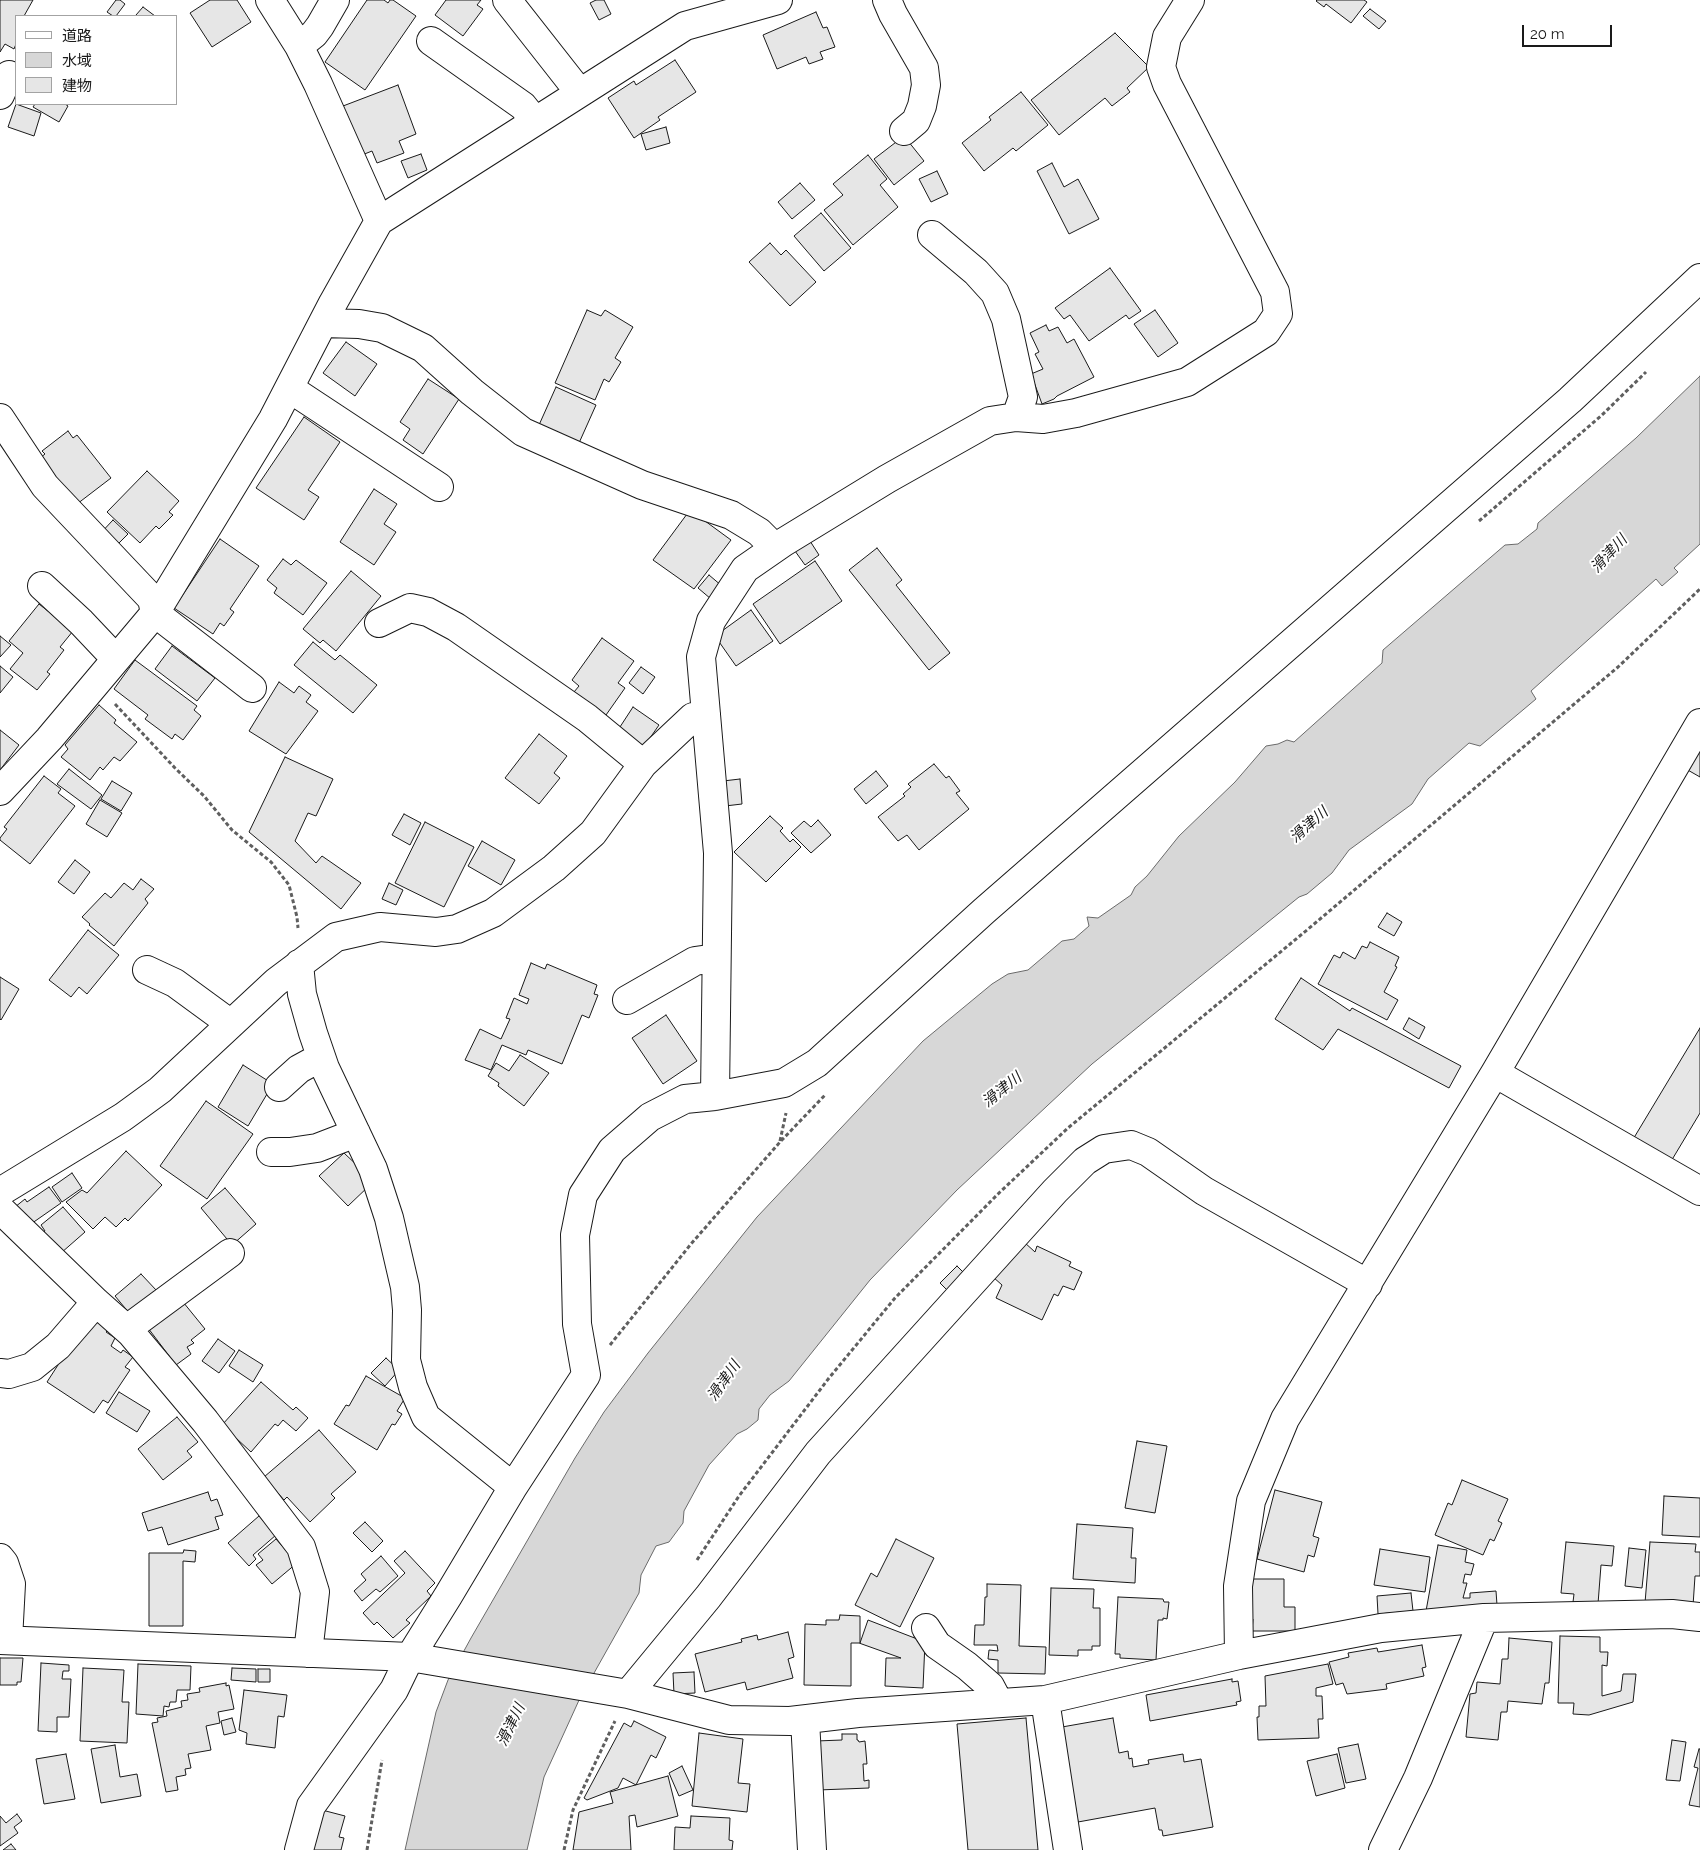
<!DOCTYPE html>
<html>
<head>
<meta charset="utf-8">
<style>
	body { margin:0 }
	#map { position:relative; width:1700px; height:1850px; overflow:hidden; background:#fff; font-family:Raleway,"Noto Sans JP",sans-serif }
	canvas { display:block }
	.legend { position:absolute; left:15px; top:15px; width:162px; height:90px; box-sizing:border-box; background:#fff; border:1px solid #a3a3a3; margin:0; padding:6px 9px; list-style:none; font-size:15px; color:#1a1a1a }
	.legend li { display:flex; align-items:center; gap:10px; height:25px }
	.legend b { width:25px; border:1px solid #a3a3a3 }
	.scale { position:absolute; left:1522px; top:25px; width:90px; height:22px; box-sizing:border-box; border:2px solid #1a1a1a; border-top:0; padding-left:6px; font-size:15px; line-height:18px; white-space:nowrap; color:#1a1a1a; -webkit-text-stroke:4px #fff; paint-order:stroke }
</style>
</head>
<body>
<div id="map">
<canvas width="1700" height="1850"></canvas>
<ul class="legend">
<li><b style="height:6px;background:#fff"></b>道路</li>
<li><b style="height:14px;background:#d7d7d7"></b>水域</li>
<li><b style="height:14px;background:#e6e6e6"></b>建物</li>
</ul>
<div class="scale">20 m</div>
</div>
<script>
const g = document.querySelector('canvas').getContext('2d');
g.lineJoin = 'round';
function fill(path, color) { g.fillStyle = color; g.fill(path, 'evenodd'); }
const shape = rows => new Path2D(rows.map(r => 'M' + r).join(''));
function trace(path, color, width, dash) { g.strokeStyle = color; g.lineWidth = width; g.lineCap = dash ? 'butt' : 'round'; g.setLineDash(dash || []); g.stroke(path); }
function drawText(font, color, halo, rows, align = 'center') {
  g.font = font + ' Raleway,"Noto Sans JP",sans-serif'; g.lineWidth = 4; g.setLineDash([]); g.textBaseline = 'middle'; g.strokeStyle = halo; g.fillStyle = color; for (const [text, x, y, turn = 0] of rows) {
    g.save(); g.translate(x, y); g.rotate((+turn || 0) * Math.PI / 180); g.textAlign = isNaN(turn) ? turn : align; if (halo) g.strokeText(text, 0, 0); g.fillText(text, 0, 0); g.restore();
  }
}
const water = shape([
	[1700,376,1700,544,1674,568,1678,572,1662,586,1656,579,1531,691,1536,699,1480,746,1469,743,1428,779,1412,804,1349,850,1332,873,1307,894,1299,897,1092,1064,957,1190,870,1280,789,1381,770,1395,759,1409,758,1420,747,1429,737,1434,709,1465,684,1511,683,1523,669,1542,656,1546,641,1575,639,1593,580,1698,544,1777,527,1850,405,1850,436,1712,448,1680,471,1638,575,1458,604,1412,648,1353,757,1217,923,1041,992,984,1008,974,1028,970,1062,941,1074,939,1089,926,1087,917,1098,918,1131,895,1135,887,1147,876,1179,836,1235,782,1266,746,1278,744,1287,740,1294,742,1382,663,1383,650,1505,545,1518,544,1537,529,1538,523,1636,438,1700,376]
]);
const building = shape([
	[0,0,33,0,24,16,16,16,16,44,14,49,5,44,0,52,0,0],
	[116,0,120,0,125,4,116,16,113,16,107,12,116,0],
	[210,0,237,0,251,22,212,47,190,13,210,0],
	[367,0,384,0,388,3,390,0,393,0,416,16,365,90,325,62,367,0],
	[446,0,481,0,477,5,483,9,463,36,435,15,446,0],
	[596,0,604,0,611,14,599,20,590,3,596,0],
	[1317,0,1364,0,1367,2,1351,23,1326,4,1324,7,1316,1,1317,0],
	[143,7,155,16,138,16,136,15,143,7],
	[1370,9,1386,21,1379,29,1363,16,1370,9],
	[816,12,823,28,827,27,835,47,820,52,823,59,809,64,806,57,777,69,763,35,816,12],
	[1115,33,1149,67,1127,88,1130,92,1112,106,1105,98,1059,135,1031,100,1115,33],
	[675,60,696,92,658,117,660,120,634,138,608,98,634,81,636,85,675,60],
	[398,85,416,134,399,141,404,153,377,163,372,151,362,155,343,106,398,85],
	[1021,92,1048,125,1016,151,1013,148,984,171,962,143,991,120,989,117,1021,92],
	[16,104,41,113,34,136,8,127,16,104],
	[35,104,65,104,68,106,59,122,33,107,35,104],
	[666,127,670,143,646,150,641,134,666,127],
	[904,136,924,161,894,185,874,159,904,136],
	[421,154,427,170,408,178,401,161,421,154],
	[868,155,887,179,880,185,898,207,853,245,824,210,843,195,833,184,868,155],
	[1052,163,1064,187,1078,179,1099,219,1069,234,1037,171,1052,163],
	[937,171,948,194,931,202,919,179,937,171],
	[800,183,815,200,792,219,778,202,800,183],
	[821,213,851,248,824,271,794,236,821,213],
	[770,243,781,255,786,250,816,282,790,306,749,262,770,243],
	[1110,268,1141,311,1129,319,1126,315,1089,341,1070,315,1064,319,1055,308,1110,268],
	[587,310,601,316,605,310,633,327,615,358,621,362,609,382,604,379,595,400,555,383,587,310],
	[1155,310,1178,343,1158,357,1134,324,1155,310],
	[1046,325,1049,331,1058,327,1067,343,1074,339,1094,377,1057,396,1054,399,1042,404,1031,374,1043,369,1035,354,1039,352,1030,333,1046,325],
	[346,342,377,364,355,396,323,373,346,342],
	[428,379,459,399,423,454,403,440,410,429,400,422,428,379],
	[556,387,596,405,579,443,539,425,556,387],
	[304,417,340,442,308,490,319,497,304,520,256,488,304,417],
	[68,431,73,438,77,435,111,478,77,504,40,458,45,454,42,451,68,431],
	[147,471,179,501,169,512,173,515,159,529,156,526,140,543,107,512,147,471],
	[374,489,397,504,384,524,396,532,374,565,340,542,374,489],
	[690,510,731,540,694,589,653,560,690,510],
	[113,520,128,534,112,550,98,536,113,520],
	[220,539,259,566,230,609,234,612,224,626,220,623,213,634,174,608,220,539],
	[810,541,819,555,805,565,795,551,810,541],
	[877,548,902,580,896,585,950,653,929,670,849,570,877,548],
	[283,559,291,565,296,560,327,583,303,615,274,593,277,588,267,580,283,559],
	[815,561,842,601,780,644,753,604,815,561],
	[351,571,381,596,336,651,323,640,320,643,303,629,351,571],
	[709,575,722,586,711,599,698,588,709,575],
	[39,604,73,631,60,647,64,650,47,672,50,674,37,690,10,669,23,653,9,641,39,604],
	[751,610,773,641,736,666,715,636,751,610],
	[0,636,11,645,0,657,0,636],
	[602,638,634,661,618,683,625,688,606,715,574,692,579,686,572,680,602,638],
	[313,642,335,660,340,655,377,685,353,713,294,665,313,642],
	[172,646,215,678,197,701,155,669,172,646],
	[135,660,197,706,194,710,201,716,183,740,175,734,172,739,145,719,148,715,114,689,135,660],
	[0,666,13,677,0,693,0,666],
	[641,667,655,677,643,694,629,683,641,667],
	[279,682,294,693,299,686,311,695,306,702,318,711,286,754,249,731,279,682],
	[99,705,116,720,114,723,137,742,120,761,114,757,103,770,100,767,90,780,61,757,68,749,65,745,99,705],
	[633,707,659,725,643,748,618,730,633,707],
	[0,730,19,745,0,770,0,730],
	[539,734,567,756,554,773,560,778,539,804,505,778,539,734],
	[1700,745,1700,777,1686,769,1700,745],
	[285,757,333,779,316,816,308,813,295,841,316,863,322,856,361,883,341,909,249,832,285,757],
	[934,764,946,778,949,776,960,791,956,793,969,809,919,850,907,835,898,841,878,817,905,796,903,794,911,787,908,784,934,764],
	[69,769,102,795,91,809,57,784,69,769],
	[876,771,888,786,866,804,854,789,876,771],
	[44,776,61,789,58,793,75,806,30,864,0,840,0,838,7,829,4,827,44,776],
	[740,779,742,804,725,806,723,781,740,779],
	[112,781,132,793,121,811,101,799,112,781],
	[100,800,122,813,107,837,86,824,100,800],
	[404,814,421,823,410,845,392,835,404,814],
	[770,816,783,828,780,831,790,842,793,839,801,847,766,882,734,852,770,816],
	[818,820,831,835,811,853,791,833,804,821,811,827,818,820],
	[425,822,474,847,444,907,395,883,425,822],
	[482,841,515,860,501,885,468,866,482,841],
	[75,860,90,872,74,894,58,882,75,860],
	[141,879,154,889,145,899,148,903,114,946,89,925,90,924,82,917,105,893,111,898,124,883,133,890,141,879],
	[389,883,403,890,396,905,382,899,389,883],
	[1387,913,1402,922,1394,936,1378,927,1387,913],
	[88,930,119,955,87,994,79,987,71,997,49,980,88,930],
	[1370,942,1399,957,1395,966,1397,967,1384,992,1398,1000,1387,1020,1318,984,1334,955,1340,958,1343,952,1355,959,1362,946,1367,948,1370,942],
	[531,963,545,969,547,964,597,985,594,994,598,995,589,1018,582,1015,562,1064,528,1050,526,1055,502,1045,491,1070,465,1060,480,1029,501,1039,510,1019,506,1018,514,998,527,1004,529,999,519,995,531,963],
	[0,977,19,989,1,1020,0,1019,0,977],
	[1301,978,1350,1011,1352,1008,1461,1066,1449,1088,1338,1029,1323,1050,1275,1019,1301,978],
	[666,1015,697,1061,663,1084,632,1038,666,1015],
	[1409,1018,1425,1027,1419,1039,1403,1029,1409,1018],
	[1700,1028,1700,1113,1670,1163,1632,1141,1700,1028],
	[520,1055,549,1073,524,1106,498,1086,499,1083,488,1076,496,1063,509,1071,520,1055],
	[243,1065,273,1084,248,1126,218,1107,243,1065],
	[206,1101,253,1134,207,1199,160,1166,206,1101],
	[126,1151,162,1185,128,1221,125,1218,116,1227,105,1217,93,1229,66,1202,82,1190,87,1193,126,1151],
	[344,1153,360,1168,371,1184,348,1206,319,1176,344,1153],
	[72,1173,82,1188,62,1202,52,1187,72,1173],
	[49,1187,61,1203,28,1226,15,1207,25,1199,27,1202,49,1187],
	[225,1188,256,1224,232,1245,201,1208,225,1188],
	[63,1207,85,1232,61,1253,43,1233,45,1231,41,1225,63,1207],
	[1024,1242,1035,1252,1037,1246,1071,1262,1069,1266,1082,1272,1074,1290,1063,1286,1058,1296,1054,1294,1042,1320,996,1298,1002,1285,993,1277,1024,1242],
	[957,1266,966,1275,949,1292,940,1283,957,1266],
	[141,1274,157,1291,130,1314,115,1296,141,1274],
	[179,1297,205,1329,191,1340,194,1343,187,1347,191,1354,176,1365,145,1324,179,1297],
	[97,1322,109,1329,106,1332,115,1338,111,1346,121,1353,123,1350,133,1357,125,1367,130,1370,108,1403,103,1400,94,1413,47,1382,58,1365,52,1363,97,1322],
	[218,1339,235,1351,219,1373,202,1361,218,1339],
	[239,1350,263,1365,253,1382,229,1366,239,1350],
	[386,1358,399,1370,385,1386,371,1373,386,1358],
	[366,1376,405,1398,397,1411,402,1414,395,1425,392,1424,377,1450,334,1424,346,1405,349,1406,366,1376],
	[261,1382,293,1410,296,1407,308,1418,296,1431,283,1420,278,1426,275,1424,251,1452,222,1425,261,1382],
	[119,1392,150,1411,137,1432,106,1413,119,1392],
	[177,1417,198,1442,187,1451,192,1457,163,1480,138,1449,177,1417],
	[319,1430,356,1472,331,1494,335,1498,310,1522,287,1497,284,1500,264,1477,319,1430],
	[1137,1441,1167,1446,1155,1513,1125,1508,1137,1441],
	[1462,1480,1508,1499,1498,1521,1502,1523,1494,1541,1490,1539,1483,1555,1435,1535,1448,1503,1452,1505,1462,1480],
	[1275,1490,1322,1502,1313,1536,1319,1538,1314,1557,1308,1555,1304,1572,1257,1559,1275,1490],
	[208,1492,211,1501,217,1499,223,1515,215,1517,219,1529,168,1545,162,1527,148,1531,142,1513,208,1492],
	[1664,1496,1700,1498,1700,1537,1662,1535,1664,1496],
	[259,1516,276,1535,253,1555,256,1559,249,1566,228,1543,259,1516],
	[365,1522,383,1541,372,1552,353,1533,365,1522],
	[1077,1524,1133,1528,1131,1558,1136,1558,1135,1583,1073,1579,1077,1524],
	[276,1539,297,1563,272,1584,256,1565,263,1560,258,1554,276,1539],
	[896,1539,934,1558,900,1627,855,1605,871,1573,877,1577,896,1539],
	[1566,1542,1614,1546,1612,1566,1601,1565,1598,1604,1573,1602,1574,1594,1561,1593,1566,1542],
	[1650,1542,1696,1544,1695,1552,1700,1552,1700,1576,1695,1576,1693,1606,1645,1603,1650,1542],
	[1438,1545,1467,1550,1465,1562,1474,1564,1471,1575,1465,1574,1463,1583,1467,1583,1463,1598,1470,1598,1470,1593,1496,1591,1497,1605,1426,1611,1438,1545],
	[1629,1548,1646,1550,1642,1588,1625,1586,1629,1548],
	[1380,1549,1430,1557,1425,1592,1374,1585,1380,1549],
	[184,1550,196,1551,195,1562,183,1561,183,1626,149,1626,149,1553,183,1553,184,1550],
	[405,1551,435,1583,427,1591,431,1596,406,1620,410,1623,393,1638,377,1622,374,1625,363,1613,405,1573,394,1561,405,1551],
	[381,1556,398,1576,380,1592,376,1589,362,1601,354,1591,366,1580,361,1574,381,1556],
	[1251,1579,1284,1579,1284,1607,1295,1607,1295,1631,1252,1631,1253,1619,1247,1618,1251,1579],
	[987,1584,1021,1585,1019,1646,1046,1647,1045,1674,998,1673,998,1660,988,1659,989,1650,998,1651,997,1645,974,1645,975,1625,984,1625,985,1597,987,1597,987,1584],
	[1051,1588,1094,1589,1093,1608,1100,1608,1100,1646,1092,1646,1092,1650,1078,1650,1078,1656,1049,1655,1051,1588],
	[1411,1593,1413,1611,1378,1614,1377,1596,1411,1593],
	[1118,1597,1163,1599,1164,1602,1169,1602,1167,1619,1163,1618,1163,1620,1158,1620,1156,1660,1120,1658,1120,1654,1115,1654,1118,1597],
	[840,1615,860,1616,860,1643,868,1620,925,1642,923,1688,885,1686,886,1658,901,1658,859,1643,851,1643,851,1686,804,1685,805,1624,826,1625,826,1620,839,1620,840,1615],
	[788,1632,794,1657,788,1659,793,1678,747,1690,745,1682,705,1692,695,1654,742,1642,741,1639,757,1635,758,1640,788,1632],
	[1560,1636,1600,1637,1600,1652,1608,1652,1607,1666,1602,1665,1602,1696,1621,1691,1623,1674,1636,1674,1633,1702,1589,1715,1573,1714,1574,1703,1558,1703,1560,1636],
	[1509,1638,1552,1642,1549,1683,1545,1683,1542,1704,1508,1701,1507,1712,1501,1712,1498,1740,1466,1737,1470,1694,1476,1693,1477,1682,1500,1684,1502,1659,1508,1659,1509,1638],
	[1422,1645,1426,1667,1422,1668,1424,1676,1386,1684,1387,1689,1347,1694,1343,1683,1336,1685,1329,1662,1349,1657,1348,1653,1377,1648,1378,1652,1422,1645],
	[0,1658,23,1658,21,1682,17,1682,17,1685,0,1685,0,1658],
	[41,1663,69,1665,69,1671,63,1671,62,1679,71,1679,69,1717,57,1717,57,1732,38,1731,41,1663],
	[138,1664,191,1666,190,1690,177,1690,176,1702,170,1702,169,1707,164,1706,163,1716,136,1714,138,1664],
	[1328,1664,1333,1684,1316,1688,1316,1696,1322,1696,1323,1719,1318,1719,1319,1738,1258,1740,1257,1717,1259,1717,1259,1706,1266,1706,1265,1676,1328,1664],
	[83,1668,124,1670,122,1702,129,1702,127,1743,80,1741,83,1668],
	[232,1668,256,1669,256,1682,231,1680,232,1668],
	[258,1669,270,1669,270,1682,258,1682,258,1669],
	[694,1672,695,1693,674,1694,673,1673,694,1672],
	[1232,1679,1232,1682,1238,1681,1241,1701,1236,1702,1237,1705,1150,1721,1146,1695,1232,1679],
	[226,1683,226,1686,229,1685,234,1709,218,1712,220,1723,206,1726,211,1750,188,1754,191,1768,185,1769,186,1775,176,1777,178,1790,166,1792,152,1723,158,1722,157,1718,167,1716,166,1711,182,1707,181,1701,188,1700,187,1694,200,1692,199,1688,226,1683],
	[244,1690,287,1695,284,1717,278,1716,275,1748,246,1744,247,1733,239,1730,244,1690],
	[232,1718,236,1732,224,1735,221,1721,232,1718],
	[1026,1718,1038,1850,968,1850,957,1724,1026,1718],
	[1113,1718,1119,1753,1128,1751,1129,1759,1132,1758,1133,1767,1149,1764,1148,1760,1183,1754,1184,1762,1201,1759,1213,1827,1163,1836,1162,1830,1159,1830,1155,1808,1078,1822,1062,1727,1113,1718],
	[634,1721,666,1737,656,1758,651,1755,636,1785,623,1778,618,1788,587,1800,584,1798,624,1723,631,1727,634,1721],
	[699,1733,743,1739,738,1783,750,1784,747,1812,692,1806,699,1733],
	[842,1734,857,1734,857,1740,858,1740,859,1742,865,1741,867,1764,863,1764,864,1781,869,1780,869,1788,818,1790,816,1741,842,1740,842,1734],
	[1672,1740,1686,1742,1680,1781,1666,1780,1672,1740],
	[1358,1744,1366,1779,1346,1783,1338,1748,1358,1744],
	[115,1745,120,1777,137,1774,141,1796,101,1803,91,1749,115,1745],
	[1699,1749,1700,1749,1700,1807,1689,1805,1698,1768,1694,1767,1699,1749],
	[66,1754,75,1799,44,1804,36,1759,66,1754],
	[1337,1754,1345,1788,1316,1796,1307,1761,1337,1754],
	[682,1766,693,1790,679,1796,669,1773,682,1766],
	[668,1776,678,1816,637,1827,635,1815,629,1816,631,1850,573,1850,579,1812,613,1803,610,1792,668,1776],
	[322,1810,345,1816,339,1837,344,1838,341,1850,311,1850,322,1810],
	[17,1814,22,1821,14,1827,18,1833,0,1846,0,1816,6,1823,17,1814],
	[691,1816,730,1818,729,1840,733,1841,732,1850,674,1850,675,1827,690,1828,691,1816],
	[11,1844,16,1850,3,1850,11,1844]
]);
const path = shape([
	[1479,521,1602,415,1646,372],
	[115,704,175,768,204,796,232,830,271,862,289,885,297,917,298,928],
	[780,1141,786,1113],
	[610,1345,691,1244,780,1142,826,1094],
	[697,1560,739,1496,829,1378,895,1298,999,1193,1068,1128,1307,930,1618,667,1700,589],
	[367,1850,382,1760],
	[564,1850,573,1810,615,1721]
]);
const street = shape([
	[270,0,299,46,318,84,379,221],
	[507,0,580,93],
	[887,0,893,14,924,68,926,85,922,106,916,121,904,131],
	[431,41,523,106,535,121],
	[299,46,314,34,320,26,335,0],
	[0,95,9,75],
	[932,235,976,272,995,293,1006,319,1023,397,1016,417],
	[323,323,359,324,382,328,423,348,472,392,523,432,642,485,731,515,759,532,775,548],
	[289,388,439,487],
	[0,418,45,486,152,599,155,613,252,688],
	[42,586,81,622,116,659],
	[379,623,410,608,428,612,456,627,587,718,643,764],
	[0,791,49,739,155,613,273,419,333,303,379,221,685,26,778,0],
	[299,964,302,994,313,1033,325,1068,373,1169,389,1218,405,1287,407,1310,406,1360,413,1387,426,1417,513,1487],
	[147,970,175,983,231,1024],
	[627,1000,695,961,716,958],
	[1495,1073,1700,1191],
	[279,1087,299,1069,321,1057],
	[715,1096,718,853,701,657,711,621,745,569,784,542,887,479,990,421,1016,417,1043,419,1076,413,1187,382,1266,332,1278,314,1275,292,1167,84,1161,67,1167,37,1190,0],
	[271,1152,290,1152,317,1148,356,1133],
	[0,1192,123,1117,160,1090,276,982,336,937,380,927,436,932,457,929,493,913,554,868,593,833,643,764,693,717,706,714],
	[0,1209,96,1302,131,1333,205,1421,301,1547,315,1592,308,1653],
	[127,1329,230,1253],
	[0,1373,9,1374,32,1367,58,1346,96,1302],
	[0,1558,4,1563,11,1584,8,1640],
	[926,1628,937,1645,967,1666,990,1686,999,1703],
	[0,1640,410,1657,628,1694,729,1720,790,1721,858,1713,1045,1700,1239,1655,1381,1628,1484,1618,1672,1614,1700,1617],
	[1239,1655,1238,1586,1251,1501,1285,1419,1495,1073,1700,723],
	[628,1694,708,1597,818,1453,1055,1191,1085,1161,1104,1149,1131,1145,1148,1152,1204,1191,1368,1284],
	[1045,1700,1068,1850],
	[805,1720,812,1850],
	[299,1850,311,1806,394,1690,410,1657,448,1596,513,1487,586,1375,577,1324,575,1235,583,1195,612,1150,650,1117,685,1099,715,1096,784,1083,817,1063,984,911,1570,400,1700,278],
	[1383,1850,1418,1778,1484,1618]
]);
const waterNames = [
	["滑津川",1609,554,-47],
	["滑津川",1309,825,-41],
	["滑津川",1002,1090,-39],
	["滑津川",724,1381,-55],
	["滑津川",511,1725,-64]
];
fill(water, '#d7d7d7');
trace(water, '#6a6a6a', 1);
fill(building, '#e6e6e6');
trace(building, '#1a1a1a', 1);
trace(street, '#1a1a1a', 30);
trace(path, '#5f5f5f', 3, [4, 2.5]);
trace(street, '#fff', 28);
drawText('italic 15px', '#1a1a1a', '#fff', waterNames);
</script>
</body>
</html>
